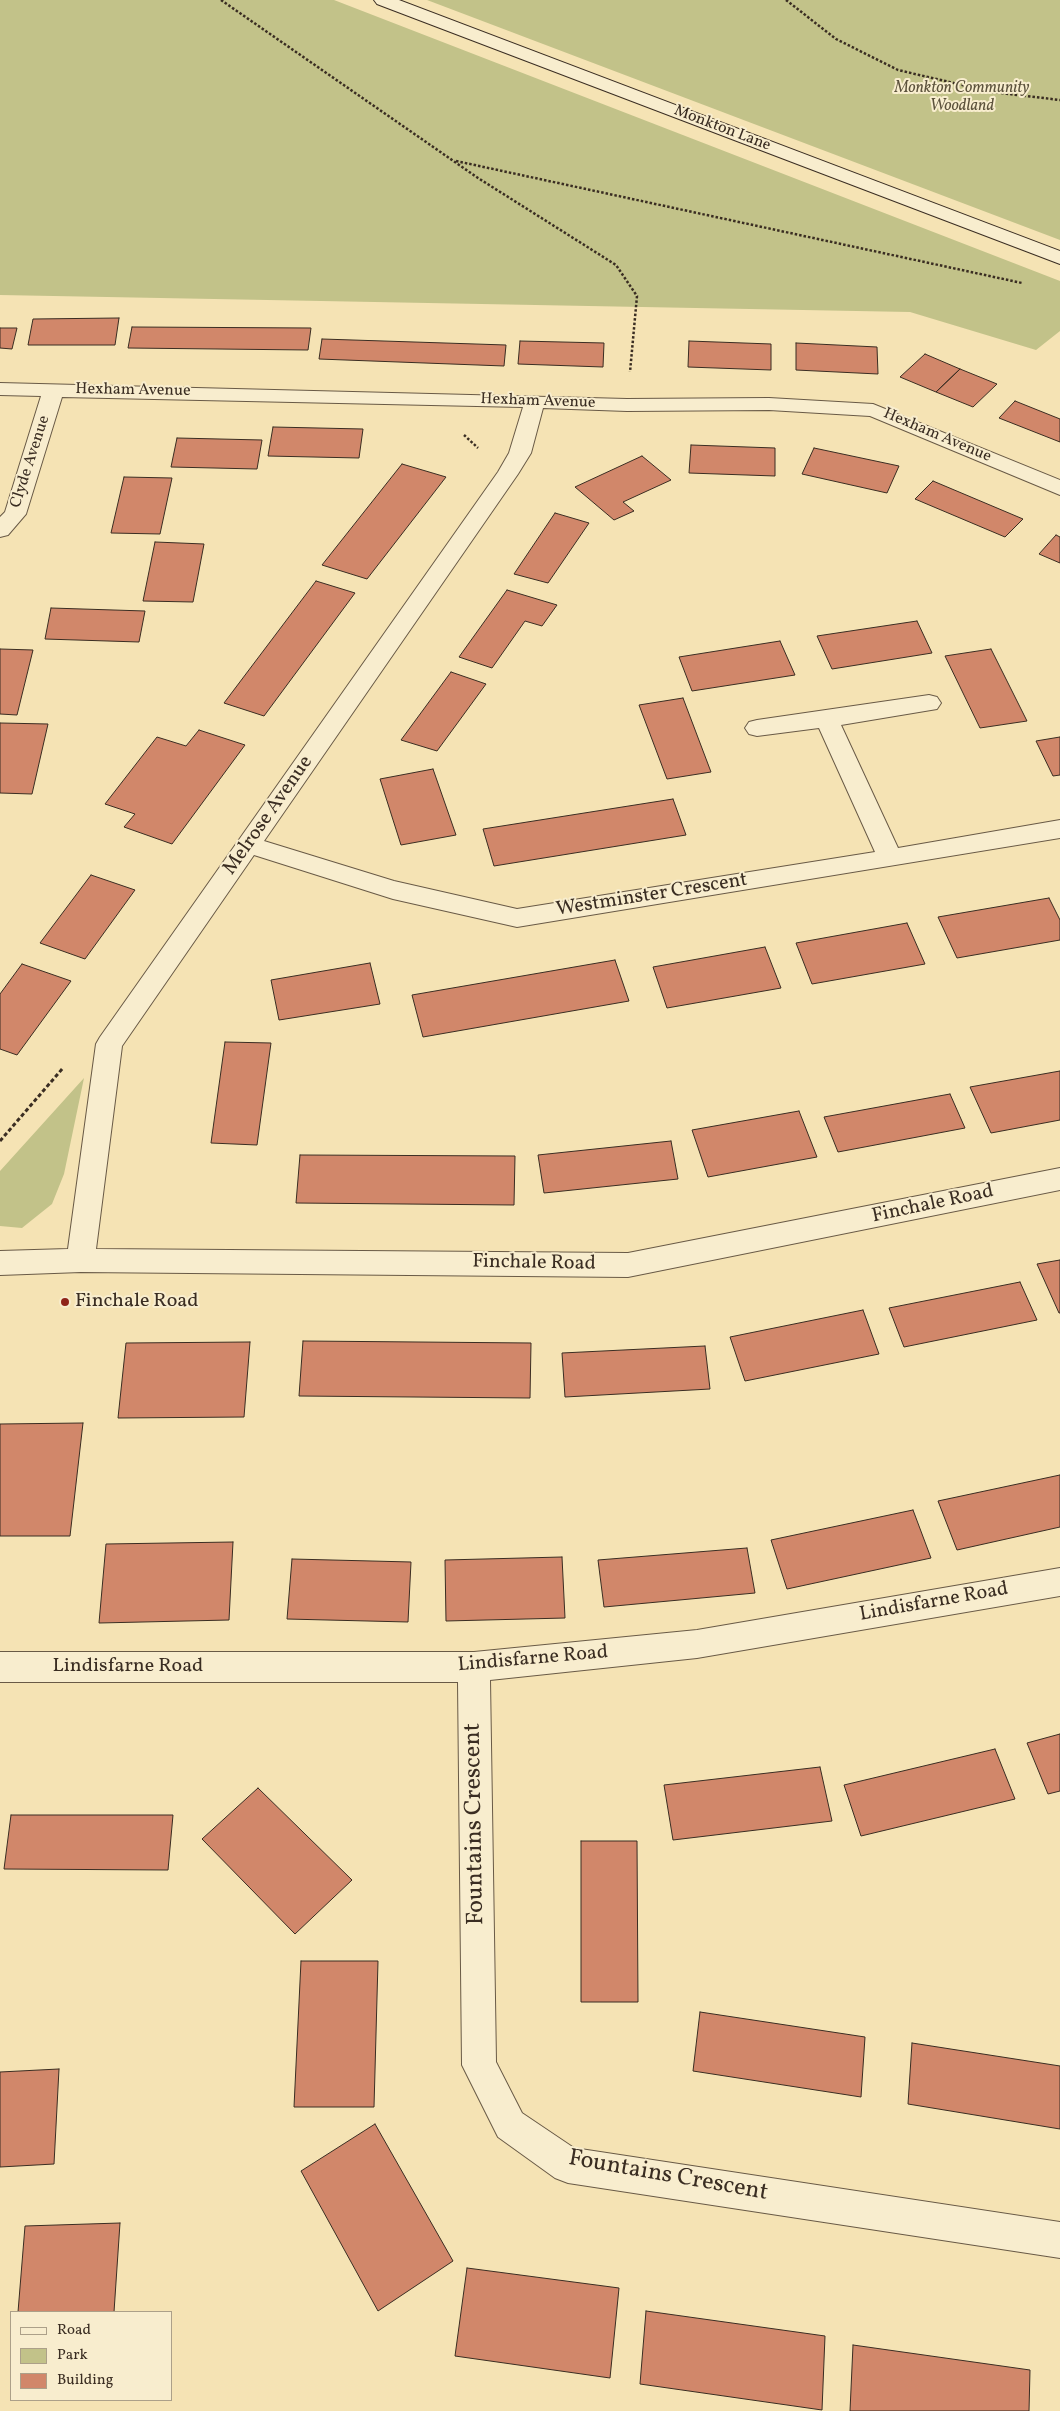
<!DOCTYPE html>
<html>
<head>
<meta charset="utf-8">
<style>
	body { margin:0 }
	#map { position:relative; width:1060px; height:2411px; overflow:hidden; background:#f5e3b4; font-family:Vollkorn,serif }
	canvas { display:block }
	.legend { position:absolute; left:10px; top:2311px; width:162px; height:90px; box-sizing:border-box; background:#f8edce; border:1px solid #aca089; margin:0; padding:6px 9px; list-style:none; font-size:15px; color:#3a2d22 }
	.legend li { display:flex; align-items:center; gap:10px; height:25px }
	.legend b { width:25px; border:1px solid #aca089 }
</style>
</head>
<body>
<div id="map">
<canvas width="1060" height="2411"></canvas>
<ul class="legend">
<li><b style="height:6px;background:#f8edce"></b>Road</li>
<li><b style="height:14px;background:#c2c289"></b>Park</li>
<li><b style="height:14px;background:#d1876a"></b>Building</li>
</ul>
</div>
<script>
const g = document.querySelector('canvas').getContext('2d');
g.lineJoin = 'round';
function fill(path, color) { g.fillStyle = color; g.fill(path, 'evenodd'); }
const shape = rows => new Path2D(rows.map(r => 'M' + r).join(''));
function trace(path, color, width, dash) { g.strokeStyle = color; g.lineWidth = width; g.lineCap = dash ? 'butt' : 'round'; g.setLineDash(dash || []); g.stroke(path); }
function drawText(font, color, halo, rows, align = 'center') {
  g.font = font + ' Vollkorn,serif'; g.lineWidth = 4; g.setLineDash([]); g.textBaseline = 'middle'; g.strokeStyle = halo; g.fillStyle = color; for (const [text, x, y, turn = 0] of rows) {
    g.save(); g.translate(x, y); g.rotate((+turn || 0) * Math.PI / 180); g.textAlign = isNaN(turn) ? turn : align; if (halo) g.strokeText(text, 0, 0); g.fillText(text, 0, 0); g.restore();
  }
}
const green = shape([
	[0,0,334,0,1060,281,1060,331,1036,350,910,312,0,295],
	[427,0,1060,0,1060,240],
	[84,1078,64,1174,52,1204,22,1228,0,1226,0,1171]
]);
const building = shape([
	[119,318,115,345,28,345,33,319,119,318],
	[132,327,311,328,308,350,128,348,132,327],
	[0,328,17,328,12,349,0,348,0,328],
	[322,339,506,345,504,366,319,359,322,339],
	[520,341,604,343,603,367,518,364,520,341],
	[689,341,771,344,771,370,688,367,689,341],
	[796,343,877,347,878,374,796,370,796,343],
	[925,354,960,369,936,392,900,377,925,354],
	[960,369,997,384,973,407,936,392,960,369],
	[1015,401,1060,419,1060,442,999,418,1015,401],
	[273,427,363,429,359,458,268,456,273,427],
	[177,438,262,440,257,469,171,467,177,438],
	[691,445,775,448,775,476,689,473,691,445],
	[814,448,899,466,887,493,802,474,814,448],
	[642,456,671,480,623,502,634,511,614,520,575,487,642,456],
	[402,464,446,477,367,579,322,565,402,464],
	[124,477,172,478,160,534,111,533,124,477],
	[933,481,1023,519,1005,537,915,499,933,481],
	[555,513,589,523,548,583,514,574,555,513],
	[1056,535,1060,537,1060,563,1039,554,1056,535],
	[155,542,204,544,193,602,143,601,155,542],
	[316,581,355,593,264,716,224,703,316,581],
	[507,590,557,605,542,626,525,621,492,668,459,657,507,590],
	[51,608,145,611,139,642,45,639,51,608],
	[917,621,932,653,832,669,817,636,917,621],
	[780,641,795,675,692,691,679,657,780,641],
	[0,649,33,650,17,715,0,714,0,649],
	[991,649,1027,721,980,728,945,656,991,649],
	[451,672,486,684,437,751,401,740,451,672],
	[683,698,711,772,667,779,639,705,683,698],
	[0,723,48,724,32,794,0,793,0,723],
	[199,730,245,745,172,844,124,827,135,814,105,804,157,737,186,746,199,730],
	[1060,737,1060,775,1053,776,1036,741,1060,737],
	[433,769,456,835,401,845,380,779,433,769],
	[673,799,686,835,494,866,483,829,673,799],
	[91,875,135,890,85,959,40,943,91,875],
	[1049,898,1060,920,1060,940,957,958,938,917,1049,898],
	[907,923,925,964,812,984,796,943,907,923],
	[765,947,781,988,667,1008,653,967,765,947],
	[615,960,629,1001,423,1037,412,995,615,960],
	[370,963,380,1004,279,1020,271,980,370,963],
	[22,964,71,981,17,1055,0,1049,0,994,22,964],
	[225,1042,271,1043,257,1145,211,1143,225,1042],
	[1060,1071,1060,1120,991,1133,970,1087,1060,1071],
	[950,1094,965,1128,838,1152,824,1117,950,1094],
	[799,1111,817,1157,708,1177,692,1130,799,1111],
	[671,1141,678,1179,544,1193,538,1155,671,1141],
	[300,1155,515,1156,514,1205,296,1203,300,1155],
	[1060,1260,1060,1313,1059,1313,1037,1264,1060,1260],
	[1020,1282,1037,1320,904,1347,889,1308,1020,1282],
	[863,1310,879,1354,745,1381,730,1337,863,1310],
	[303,1341,531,1343,530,1398,299,1396,303,1341],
	[250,1342,244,1417,118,1418,126,1343,250,1342],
	[705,1346,710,1389,565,1397,562,1353,705,1346],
	[83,1423,70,1536,0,1536,0,1424,83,1423],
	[1060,1475,1060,1527,957,1550,938,1501,1060,1475],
	[913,1510,931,1558,787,1589,771,1540,913,1510],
	[233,1542,229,1620,99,1623,106,1544,233,1542],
	[747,1548,755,1593,604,1607,598,1560,747,1548],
	[562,1557,565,1618,446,1621,445,1560,562,1557],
	[292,1559,411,1562,408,1622,287,1619,292,1559],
	[1060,1734,1060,1791,1048,1794,1027,1743,1060,1734],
	[995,1749,1015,1799,861,1836,844,1785,995,1749],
	[820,1767,832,1821,673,1840,664,1785,820,1767],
	[258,1788,352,1880,295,1934,202,1839,258,1788],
	[11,1815,173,1815,168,1870,4,1869,11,1815],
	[581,1841,637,1841,638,2002,581,2002,581,1841],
	[301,1961,378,1961,374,2107,294,2107,301,1961],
	[700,2012,865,2037,861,2097,693,2071,700,2012],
	[912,2043,1060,2066,1060,2129,908,2104,912,2043],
	[59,2069,54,2164,0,2167,0,2072,59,2069],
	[375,2124,453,2261,378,2311,301,2171,375,2124],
	[120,2223,114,2312,18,2312,25,2226,120,2223],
	[467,2268,619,2288,610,2378,455,2356,467,2268],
	[646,2311,825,2336,822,2410,640,2384,646,2311],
	[853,2345,1030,2370,1029,2411,850,2411,853,2345]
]);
const pathFar1 = shape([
	[221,0,478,178,616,265,637,296,630,372],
	[786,0,836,39,898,70,992,92,1060,100],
	[456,161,1022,283],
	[464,435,478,448]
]);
const path = shape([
	[0,1141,63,1068]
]);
const street = shape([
	[0,383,627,399,769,398,873,404,1060,480,1060,495,870,416,769,410,627,411,543,408,531,453,518,474,264,841,394,881,517,909,875,852,819,728,757,736,749,734,745,728,749,722,757,720,929,695,937,697,941,703,937,709,841,725,898,848,1060,820,1060,838,517,927,393,899,254,855,122,1046,96,1249,628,1253,1060,1168,1060,1190,628,1277,81,1272,0,1275,0,1251,68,1249,96,1044,100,1037,498,472,509,453,523,407,62,397,26,514,8,535,0,537,0,517,5,512,41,396,0,395,0,383],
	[1060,1568,1060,1596,697,1658,490,1680,496,2062,522,2113,574,2148,1060,2222,1060,2258,568,2183,555,2178,498,2137,462,2065,458,1682,0,1682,0,1652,474,1652,697,1630,1060,1568]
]);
const secondary = shape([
	[374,0,399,0,1060,251,1060,264,377,4,374,0]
]);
const markers = [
	[65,1302,5,"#8f2418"]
];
const farParknames = [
	["Monkton Community",962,89],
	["Woodland",962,107]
];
const farStreetnames = [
	["Monkton Lane",722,129,21],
	["Hexham Avenue",133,391,1],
	["Hexham Avenue",538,402,2],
	["Hexham Avenue",937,436,23],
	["Clyde Avenue",31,462,-72]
];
const streetNames = [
	["Melrose Avenue",269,816,-55],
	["Westminster Crescent",652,896,-9],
	["Finchale Road",933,1205,-12],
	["Finchale Road",534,1264,1],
	["Lindisfarne Road",934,1603,-10],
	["Lindisfarne Road",533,1660,-5],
	["Lindisfarne Road",128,1667]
];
const poiNames = [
	["Finchale Road",75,1302]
];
const nearStreetnames = [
	["Fountains Crescent",476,1824,-91],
	["Fountains Crescent",668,2177,10]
];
fill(green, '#c2c289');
fill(building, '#d1876a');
trace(building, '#3a2d22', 1);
trace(street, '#695a46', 2);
trace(secondary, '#3a2d22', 2);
trace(pathFar1, '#3a2d22', 2.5, [2.5, 2]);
trace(path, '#3a2d22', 3, [4, 2.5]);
fill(street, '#f8edce');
fill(secondary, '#f8edce');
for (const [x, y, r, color] of markers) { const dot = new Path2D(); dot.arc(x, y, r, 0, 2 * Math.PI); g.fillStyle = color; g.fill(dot); trace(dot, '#f8edce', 2); }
drawText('italic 16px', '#5c523c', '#f8edce', farParknames);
drawText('16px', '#3a2d22', '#f8edce', farStreetnames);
drawText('20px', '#3a2d22', '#f8edce', streetNames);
drawText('20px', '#3a2d22', '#f8edce', poiNames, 'left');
drawText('24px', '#3a2d22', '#f8edce', nearStreetnames);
</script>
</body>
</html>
